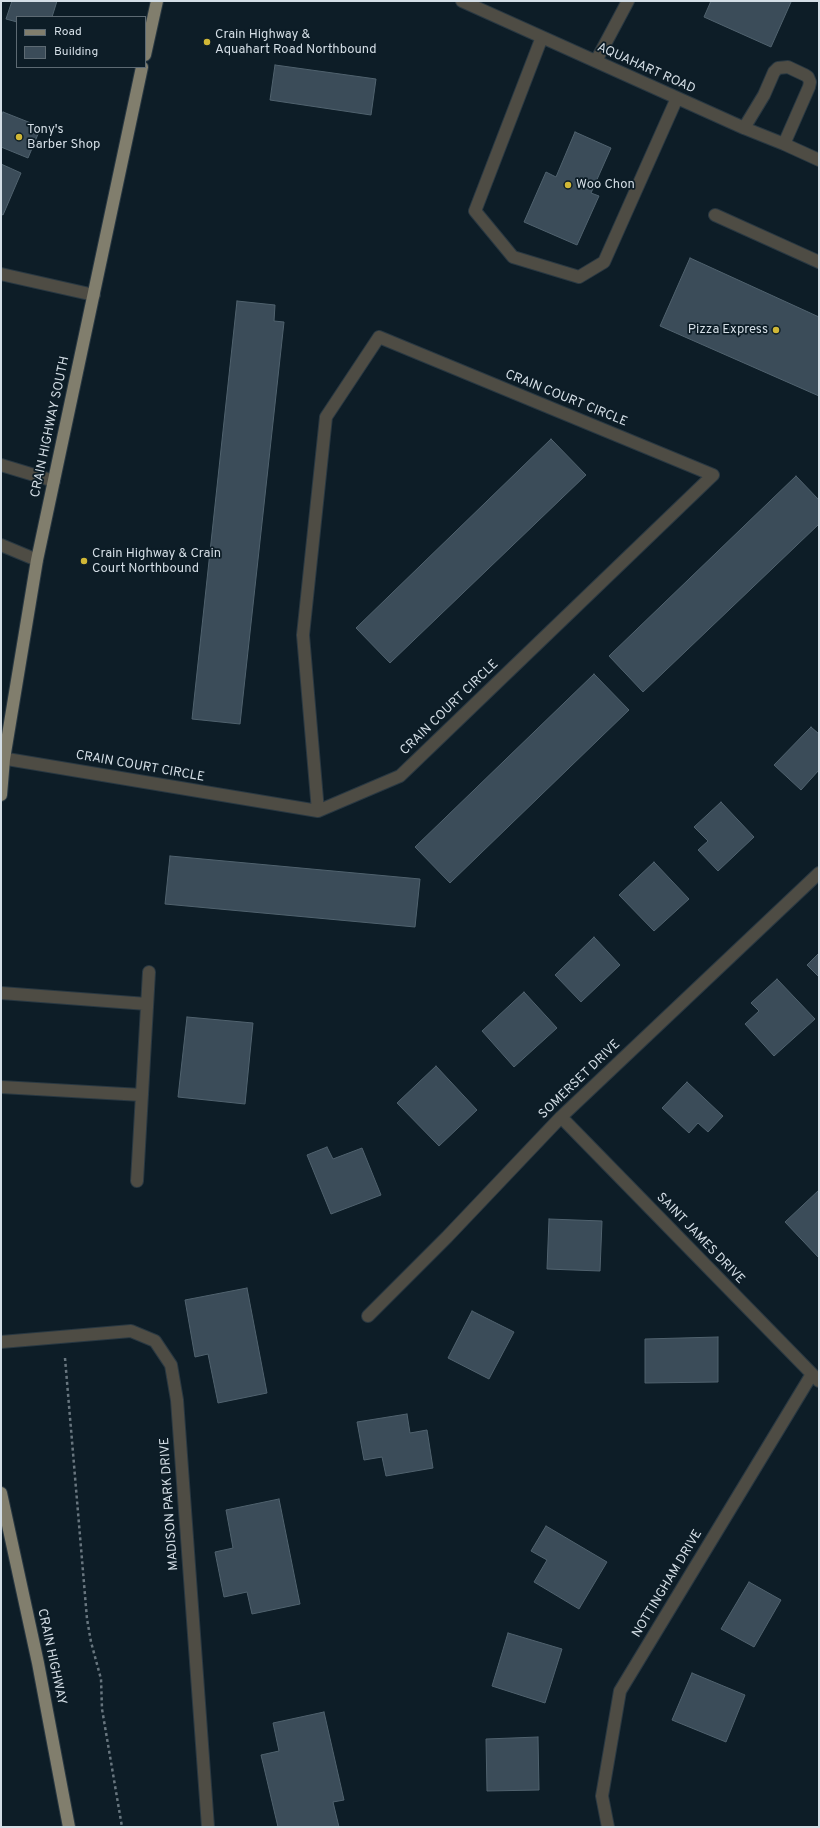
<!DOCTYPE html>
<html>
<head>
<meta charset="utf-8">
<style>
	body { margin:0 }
	#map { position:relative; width:820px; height:1828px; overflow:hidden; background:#0d1d27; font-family:Overpass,sans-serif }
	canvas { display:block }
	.frame { position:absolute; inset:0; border:2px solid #d4dee6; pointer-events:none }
	.legend { position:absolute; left:16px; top:16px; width:130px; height:52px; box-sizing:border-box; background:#0d1d27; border:1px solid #5d6a73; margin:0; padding:5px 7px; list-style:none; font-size:12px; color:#d4dee6 }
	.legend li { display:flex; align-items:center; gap:8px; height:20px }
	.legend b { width:20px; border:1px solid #5d6a73 }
</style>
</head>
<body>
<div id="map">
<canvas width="820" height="1828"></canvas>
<div class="frame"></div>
<ul class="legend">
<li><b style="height:5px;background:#817e6d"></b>Road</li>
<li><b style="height:11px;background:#3b4c59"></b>Building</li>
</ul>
</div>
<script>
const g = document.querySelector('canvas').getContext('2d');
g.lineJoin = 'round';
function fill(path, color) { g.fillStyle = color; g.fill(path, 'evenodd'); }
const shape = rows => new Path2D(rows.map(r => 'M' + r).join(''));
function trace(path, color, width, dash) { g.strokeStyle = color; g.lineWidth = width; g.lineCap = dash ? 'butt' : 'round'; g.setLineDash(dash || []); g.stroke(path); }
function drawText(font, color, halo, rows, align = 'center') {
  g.font = font + ' Overpass,sans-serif'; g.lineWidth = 3.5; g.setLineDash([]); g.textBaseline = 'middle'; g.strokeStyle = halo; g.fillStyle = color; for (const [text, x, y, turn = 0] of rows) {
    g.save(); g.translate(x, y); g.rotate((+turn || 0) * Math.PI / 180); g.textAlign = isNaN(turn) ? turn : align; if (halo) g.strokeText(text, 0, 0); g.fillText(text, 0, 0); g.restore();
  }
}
const building = shape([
	[12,1,57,1,52,17,17,17,17,22,6,19,12,1],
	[711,1,790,1,791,2,771,47,704,17,711,1],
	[275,65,376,79,371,115,270,100,275,65],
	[3,112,41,127,28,158,1,147,1,116,3,112],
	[575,132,611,148,591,193,599,196,577,245,524,222,546,172,556,177,575,132],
	[1,164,21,173,3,215,1,214,1,164],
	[690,258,819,317,819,396,660,326,690,258],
	[237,301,275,305,274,321,284,322,240,724,192,719,237,301],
	[551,439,586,475,390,663,356,628,551,439],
	[796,476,819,500,819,524,643,692,609,656,796,476],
	[594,674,629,710,450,883,415,847,594,674],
	[811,727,819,734,819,770,801,790,774,765,811,727],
	[721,802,754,837,718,871,698,850,708,841,694,827,721,802],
	[170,856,420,879,415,927,165,904,170,856],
	[654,862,689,899,654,931,619,895,654,862],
	[594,937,620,965,581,1002,555,975,594,937],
	[819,953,819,977,807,965,819,953],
	[777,979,815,1019,774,1056,745,1024,759,1011,751,1003,777,979],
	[524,992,557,1028,514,1067,482,1031,524,992],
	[187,1017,253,1023,245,1104,178,1097,187,1017],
	[436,1066,477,1110,439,1146,397,1103,436,1066],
	[687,1082,723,1116,708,1132,698,1123,689,1133,662,1108,687,1082],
	[327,1147,333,1159,362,1148,381,1195,331,1214,307,1155,327,1147],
	[819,1190,819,1258,785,1222,819,1190],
	[549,1219,602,1221,600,1271,547,1269,549,1219],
	[247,1288,267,1393,218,1403,208,1354,195,1357,185,1300,247,1288],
	[472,1311,514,1332,489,1379,448,1358,472,1311],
	[718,1337,718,1382,645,1383,645,1339,718,1337],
	[407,1414,410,1433,427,1430,433,1468,386,1476,382,1457,364,1460,357,1422,407,1414],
	[279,1499,300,1604,252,1614,247,1592,224,1597,215,1552,233,1548,226,1510,279,1499],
	[546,1526,607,1562,579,1609,534,1582,547,1560,531,1551,546,1526],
	[749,1582,781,1600,754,1647,721,1629,749,1582],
	[508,1633,562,1649,545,1703,492,1686,508,1633],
	[692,1673,745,1695,726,1742,672,1720,692,1673],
	[324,1712,344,1800,333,1802,339,1827,278,1827,261,1755,279,1751,273,1723,324,1712],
	[538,1737,539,1790,487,1791,486,1739,538,1737]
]);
const path = shape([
	[65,1358,87,1619,91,1642,101,1679,102,1709,122,1827]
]);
const minor = shape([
	[462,1,744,128,784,144,819,160],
	[542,37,475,211,513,257,579,277,604,262,677,98],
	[596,61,628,1],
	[744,128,764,95,774,72,778,68,788,67,805,75,808,77,810,82,809,87,784,144],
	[715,215,819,262],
	[1,274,94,295],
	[379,337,713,475,400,776,318,811,303,635,326,417,379,337],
	[1,465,54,481],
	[1,545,37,560],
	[1,758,318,811],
	[1,993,147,1004],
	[1,1087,142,1095],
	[561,1117,819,1381],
	[137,1181,149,972],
	[368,1316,447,1237,561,1117,819,873],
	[1,1342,131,1331,155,1341,171,1365,177,1400,208,1827],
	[608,1827,602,1796,620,1691,812,1374]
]);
const major = shape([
	[145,55,157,1],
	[1,795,4,759,37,560,142,67],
	[1,1493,38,1663,69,1827]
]);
const markers = [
	[207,42,4,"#d0b736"],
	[19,137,4,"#d0b736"],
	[568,185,4,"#d0b736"],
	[776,330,4,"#d0b736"],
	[84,561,4,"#d0b736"]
];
const poiNames = [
	["Crain Highway &",215,35],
	["Aquahart Road Northbound",215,50],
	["Tony's",27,130],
	["Barber Shop",27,145],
	["Woo Chon",576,185],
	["Pizza Express",768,330,"right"],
	["Crain Highway & Crain",92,554],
	["Court Northbound",92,569]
];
const streetNames = [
	["AQUAHART ROAD",646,69,24],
	["CRAIN COURT CIRCLE",566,399,22],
	["CRAIN HIGHWAY SOUTH",51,427,-78],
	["CRAIN COURT CIRCLE",450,708,-44],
	["CRAIN COURT CIRCLE",140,767,10],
	["SOMERSET DRIVE",580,1080,-44],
	["SAINT JAMES DRIVE",700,1239,46],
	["MADISON PARK DRIVE",170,1504,-94],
	["NOTTINGHAM DRIVE",668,1584,-59],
	["CRAIN HIGHWAY",51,1657,78]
];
fill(building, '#3b4c59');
trace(building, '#50626e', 1);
trace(minor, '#293842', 14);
trace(major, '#293842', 14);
trace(path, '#68767f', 2.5, [3, 3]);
trace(minor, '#4e4c44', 12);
trace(major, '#817e6d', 12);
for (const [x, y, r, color] of markers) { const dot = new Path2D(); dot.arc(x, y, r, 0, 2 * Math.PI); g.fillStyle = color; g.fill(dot); trace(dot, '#0d1d27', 1.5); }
drawText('13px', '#d4dee6', '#0d1d27', poiNames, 'left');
drawText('13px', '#d4dee6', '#0d1d27', streetNames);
</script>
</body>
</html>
